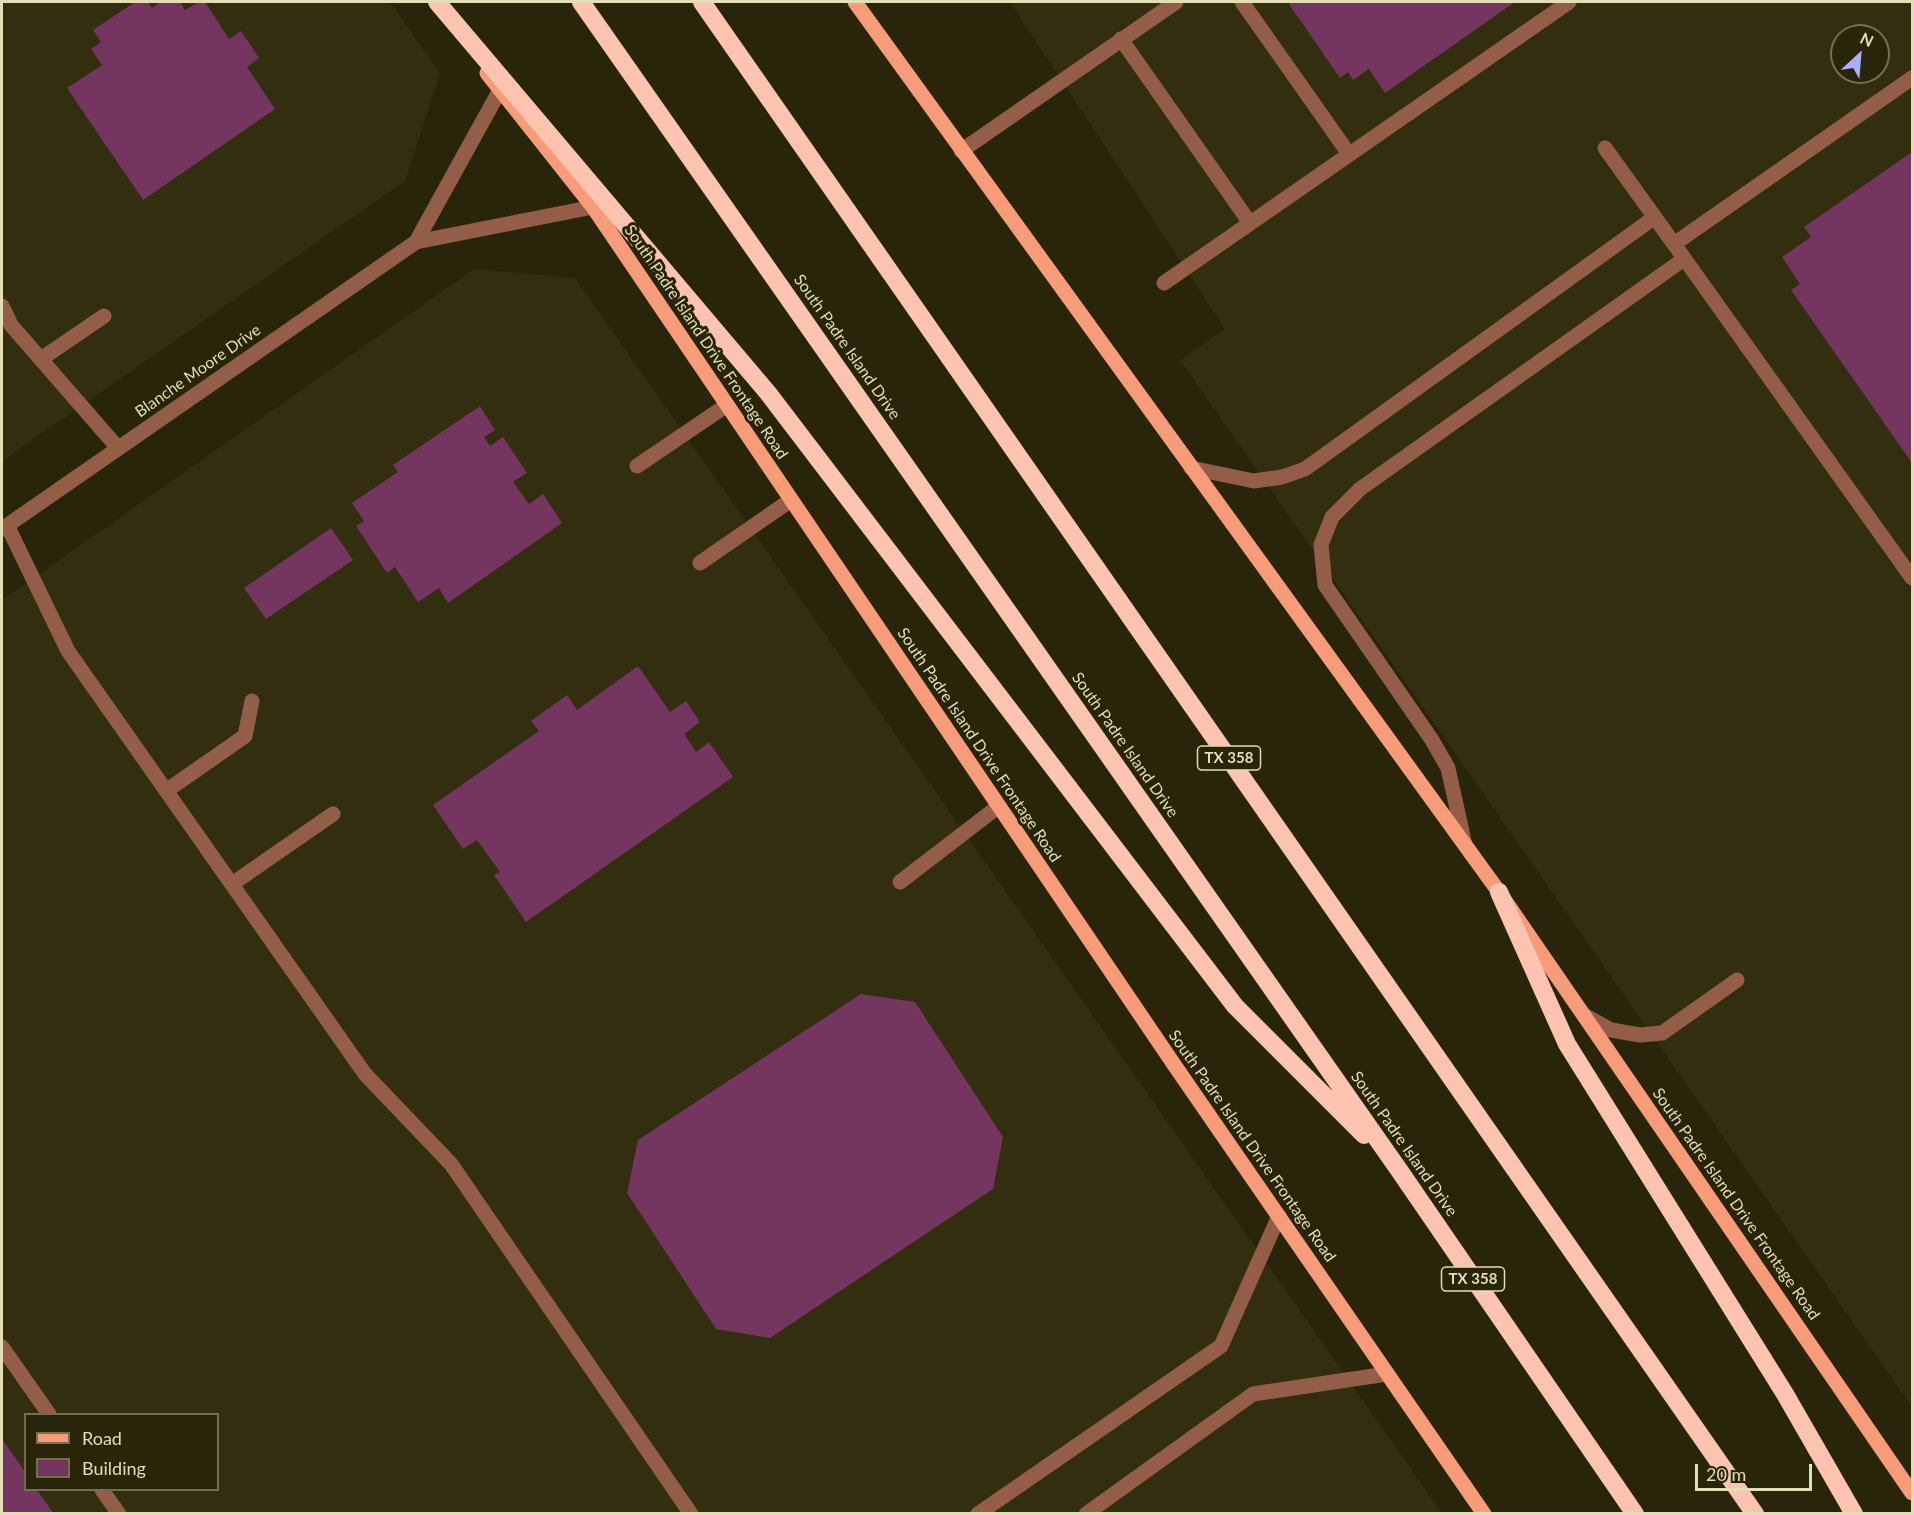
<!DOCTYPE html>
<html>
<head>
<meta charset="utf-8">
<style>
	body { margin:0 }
	#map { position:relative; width:1914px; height:1515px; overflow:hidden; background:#29250a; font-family:Lato,sans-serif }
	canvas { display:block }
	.frame { position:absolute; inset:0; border:3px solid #e3deb6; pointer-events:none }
	.legend { position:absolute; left:24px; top:1413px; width:195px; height:78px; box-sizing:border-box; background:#29250a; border:2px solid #736f4f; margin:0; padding:8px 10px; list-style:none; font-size:18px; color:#e3deb6 }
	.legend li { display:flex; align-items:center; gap:12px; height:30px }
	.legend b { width:30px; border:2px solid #736f4f }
	.north { position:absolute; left:1830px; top:24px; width:60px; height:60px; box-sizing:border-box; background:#29250a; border:2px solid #736f4f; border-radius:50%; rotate:26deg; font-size:16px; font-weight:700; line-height:24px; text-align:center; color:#e3deb6 }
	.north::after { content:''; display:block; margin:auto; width:21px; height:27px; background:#abaffb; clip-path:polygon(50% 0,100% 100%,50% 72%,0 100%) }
	.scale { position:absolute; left:1695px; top:1464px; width:117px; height:27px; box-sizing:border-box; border:3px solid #e3deb6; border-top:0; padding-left:8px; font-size:18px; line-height:21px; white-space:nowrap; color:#e3deb6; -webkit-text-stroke:4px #29250a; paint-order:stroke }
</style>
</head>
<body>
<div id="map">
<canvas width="1914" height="1515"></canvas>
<div class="frame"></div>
<ul class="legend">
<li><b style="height:8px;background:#f79b79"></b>Road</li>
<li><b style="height:16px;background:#743561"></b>Building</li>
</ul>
<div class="north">N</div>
<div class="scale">20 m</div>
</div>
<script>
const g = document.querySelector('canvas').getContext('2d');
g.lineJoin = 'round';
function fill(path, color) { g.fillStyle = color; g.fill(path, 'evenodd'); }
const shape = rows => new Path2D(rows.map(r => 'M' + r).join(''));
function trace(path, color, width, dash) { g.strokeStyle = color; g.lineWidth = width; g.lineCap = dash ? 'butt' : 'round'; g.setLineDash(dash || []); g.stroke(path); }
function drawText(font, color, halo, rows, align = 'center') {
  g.font = font + ' Lato,sans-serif'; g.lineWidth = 6; g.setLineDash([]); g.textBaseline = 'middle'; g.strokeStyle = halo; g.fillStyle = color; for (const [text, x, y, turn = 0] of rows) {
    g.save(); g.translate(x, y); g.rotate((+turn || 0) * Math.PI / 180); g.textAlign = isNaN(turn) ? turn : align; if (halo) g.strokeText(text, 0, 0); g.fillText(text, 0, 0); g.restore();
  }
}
const built = shape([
	[2,2,390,2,440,73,405,181,2,461],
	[1010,2,1912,2,1912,1407,1180,360,1225,329],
	[1842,36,1878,36,1878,72,1842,72],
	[474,269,575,278,1442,1513,2,1513,2,600],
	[26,1414,218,1414,218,1490,26,1490]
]);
const building = shape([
	[135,2,148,2,152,8,160,2,180,2,185,10,199,2,205,2,229,39,241,31,259,58,247,67,275,109,143,200,67,88,102,65,91,49,101,42,93,30],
	[1291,2,1515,2,1385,93,1369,69,1353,80,1348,72,1340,78,1289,4],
	[1912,152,1912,463,1791,290,1800,284,1782,257,1811,237,1804,227],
	[480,406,495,430,484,437,490,446,503,437,527,473,513,482,529,504,543,494,562,523,448,603,439,588,418,602,395,567,387,573,356,526,364,521,352,503,398,472,393,465],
	[331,528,353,560,266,619,244,588],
	[638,666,670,712,686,701,700,722,684,734,696,752,709,742,733,777,526,922,494,875,500,872,477,840,463,849,433,805,539,731,531,721,567,695,577,710],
	[861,994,915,1002,1003,1137,993,1189,770,1338,716,1329,627,1193,638,1140],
	[2,1439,26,1473,26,1490,37,1490,54,1514,2,1514]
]);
const minor = shape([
	[1242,2,1349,154],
	[1121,39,1250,223],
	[1912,78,1674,244,1912,578],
	[1605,148,1674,244],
	[961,151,1176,2],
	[416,242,500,90],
	[1164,283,1569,2],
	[2,306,11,325,118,448],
	[41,359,104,316],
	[637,466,727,405],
	[1191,468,1254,481,1282,477,1305,469,1655,217],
	[7,525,68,651,365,1074,451,1164,691,1514],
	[2,529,416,242,593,207],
	[700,563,791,500],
	[166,791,245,736,252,701],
	[1465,845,1448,768,1432,740,1325,585,1321,545,1332,517,1360,489,1684,259],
	[900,882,999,806],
	[232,884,333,814],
	[1584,1015,1611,1030,1640,1035,1662,1033,1737,980],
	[2,1347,49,1414],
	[102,1490,119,1514],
	[978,1514,1221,1346,1279,1216],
	[1086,1514,1253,1394,1387,1374]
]);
const major = shape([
	[855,2,1499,892,1912,1493],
	[487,73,593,207,1175,1066,1484,1514]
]);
const highway = shape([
	[437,2,768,393,1235,1006,1364,1135],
	[581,2,1399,1170,1635,1514],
	[702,2,1755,1514],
	[1499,892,1567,1044,1785,1394,1854,1514]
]);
const shields = [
	[1229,758,63],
	[1473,1279,63]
];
const shieldNames = [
	["TX 358",1229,758],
	["TX 358",1473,1279]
];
const streetNames = [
	["South Padre Island Drive Frontage Road",706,342,56],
	["South Padre Island Drive",847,347,55],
	["Blanche Moore Drive",198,371,-35],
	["South Padre Island Drive Frontage Road",979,745,56],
	["South Padre Island Drive",1125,745,55],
	["South Padre Island Drive",1404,1144,55],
	["South Padre Island Drive Frontage Road",1252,1146,55],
	["South Padre Island Drive Frontage Road",1736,1204,55]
];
fill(built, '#332e10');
fill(building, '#743561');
trace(minor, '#945d48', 15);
trace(major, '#f79b79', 15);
trace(highway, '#fcc4b0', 18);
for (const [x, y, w] of shields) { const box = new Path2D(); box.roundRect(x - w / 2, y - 12, w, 24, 4.5); g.fillStyle = '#29250a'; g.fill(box); trace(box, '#e3deb6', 1.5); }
drawText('bold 15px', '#e3deb6', null, shieldNames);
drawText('16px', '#e3deb6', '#29250a', streetNames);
</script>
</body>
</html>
